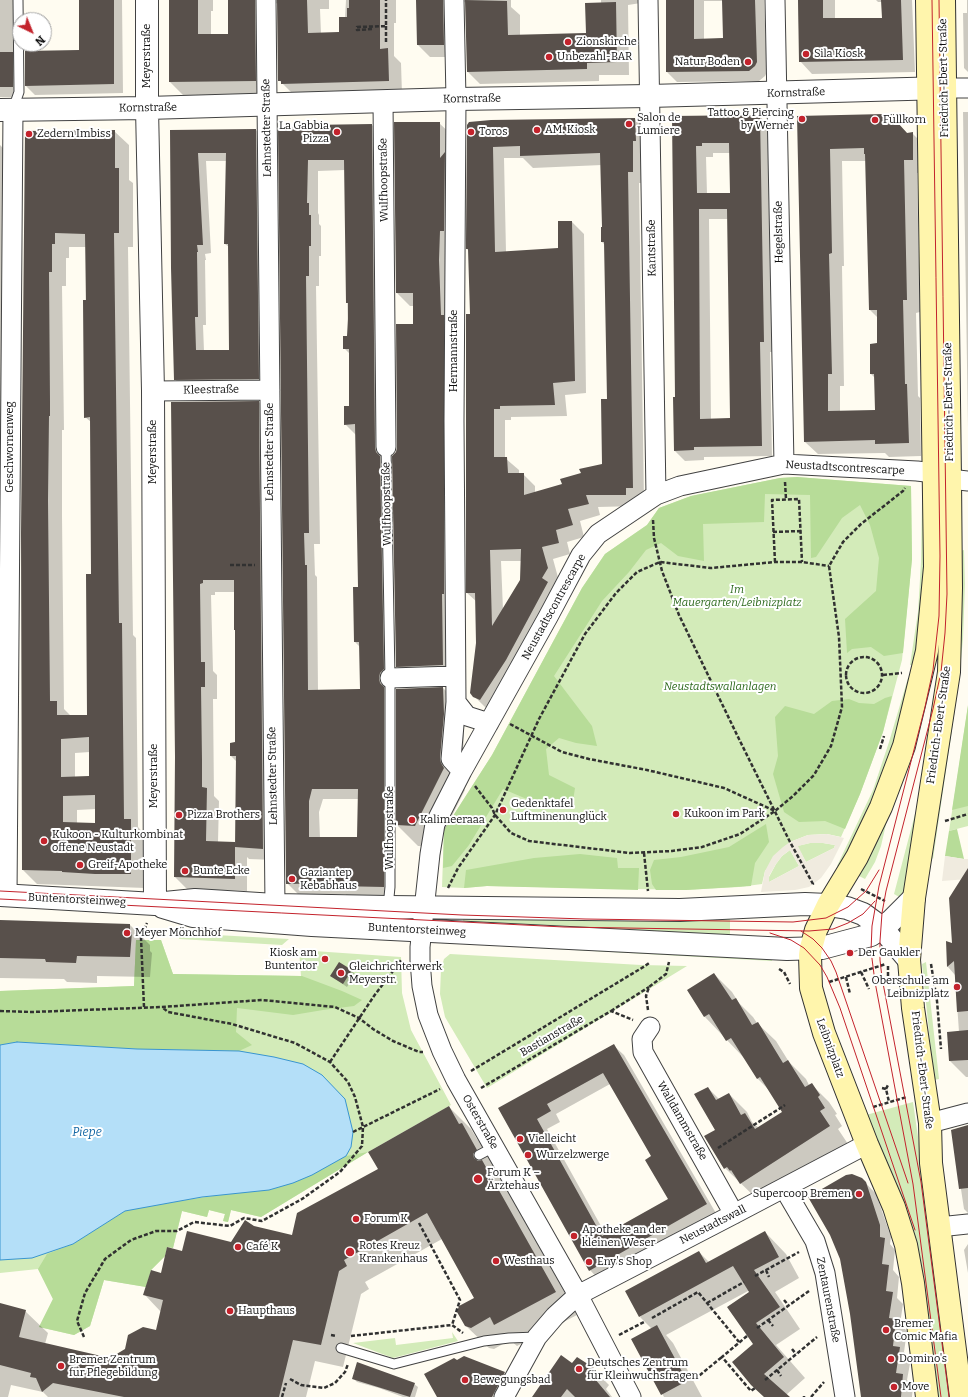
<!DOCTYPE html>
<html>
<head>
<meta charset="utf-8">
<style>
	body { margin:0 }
	#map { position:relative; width:968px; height:1397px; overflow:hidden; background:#fffcf1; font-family:Bitter,serif }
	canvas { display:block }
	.north { position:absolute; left:12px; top:12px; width:40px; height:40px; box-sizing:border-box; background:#fff; border:1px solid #9f9f9f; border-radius:50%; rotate:137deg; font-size:11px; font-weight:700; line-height:16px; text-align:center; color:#0f0f0f }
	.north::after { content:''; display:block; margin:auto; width:14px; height:18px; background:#c3232c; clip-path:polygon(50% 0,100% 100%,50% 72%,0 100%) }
</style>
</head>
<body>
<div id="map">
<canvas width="968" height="1397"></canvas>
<div class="north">N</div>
</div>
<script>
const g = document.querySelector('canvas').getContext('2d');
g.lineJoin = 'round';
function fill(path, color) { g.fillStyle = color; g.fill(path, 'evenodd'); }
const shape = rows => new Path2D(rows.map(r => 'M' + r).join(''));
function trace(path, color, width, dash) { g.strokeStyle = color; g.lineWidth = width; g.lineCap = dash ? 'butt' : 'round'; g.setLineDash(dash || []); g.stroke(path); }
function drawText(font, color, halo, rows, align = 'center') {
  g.font = font + ' Bitter,serif'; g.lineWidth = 4; g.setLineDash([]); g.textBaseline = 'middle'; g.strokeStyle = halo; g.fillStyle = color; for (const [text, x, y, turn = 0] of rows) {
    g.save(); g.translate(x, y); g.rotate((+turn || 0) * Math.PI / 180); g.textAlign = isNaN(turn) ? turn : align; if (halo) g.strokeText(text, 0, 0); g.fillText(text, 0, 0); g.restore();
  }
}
const green = shape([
	[797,477,911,486,912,559,902,660,883,732,860,794,841,837,827,834,808,835,790,842,765,871,762,884,739,887,686,890,487,886,464,888,442,887,444,830,492,755,582,588,605,554,647,525,659,508,691,496,780,478],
	[922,501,926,501,927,561,915,665,910,665,918,612,921,562],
	[964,550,965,584,963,639,958,689,933,859,928,855,960,551],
	[908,678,912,679,896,742,878,791,841,867,837,866,873,790,889,742],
	[968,706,968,826,949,831,958,773],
	[890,807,881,846,875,862,865,879,857,875],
	[915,814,918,815,907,885,901,898,894,894],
	[810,843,823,843,835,845,834,848,806,862,797,846],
	[790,850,799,866,769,882,769,877,776,864,782,856],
	[463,911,730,915,730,936,463,928],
	[180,933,289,939,282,945,179,939],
	[136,940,161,940,173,974,301,976,299,950,401,957,402,993,411,1030,451,1105,368,1152,261,1217,231,1210,228,1222,223,1221,225,1214,209,1210,207,1217,182,1211,173,1248,167,1247,165,1256,151,1270,146,1287,104,1280,90,1326,74,1335,39,1327,53,1299,38,1269,0,1273,0,991,134,986],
	[448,940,773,956,772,961,448,943],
	[450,954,641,965,687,966,487,1088,445,1017,440,994,441,969,444,959],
	[926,962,939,1079,934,1080,922,964],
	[913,1102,924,1179,953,1397,937,1397,866,1115],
	[452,1332,458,1341,393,1358,353,1343,395,1338,396,1345,453,1338]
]);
const forest = shape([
	[797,477,911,486,912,559,903,653,884,656,871,647,852,649,847,653,845,619,876,591,879,558,870,525,860,505,842,518,816,557,811,558,810,495,765,494,764,522,703,524,704,561,678,556,661,543,646,550,629,572,602,601,554,676,592,726,597,746,576,743,559,738,546,749,549,775,575,788,572,808,541,805,503,789,469,845,452,866,443,868,444,830,492,755,582,588,605,554,647,525,659,508,691,496,780,478],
	[892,696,883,732,860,794,845,829,825,821,799,822,784,812,773,774,778,756,775,717,785,706,814,714,832,701,849,699,859,703,874,704,885,698],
	[968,705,968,806,952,810],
	[766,824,769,842,755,863,751,886,686,890,656,890,652,884,650,870,654,860,681,857,729,847],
	[957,829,964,859,945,856,949,831],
	[580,854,617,858,618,868,639,868,638,890,487,886,464,888,466,870,534,858],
	[136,940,161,940,173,974,302,976,342,991,362,1000,354,1006,323,1010,293,1015,237,1008,236,1032,252,1045,239,1051,137,1049,17,1042,0,1045,0,991,134,986],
	[368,1152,261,1217,231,1210,228,1222,223,1221,225,1214,209,1210,207,1217,182,1211,173,1248,167,1247,165,1256,151,1270,146,1287,104,1280,90,1326,74,1335,39,1327,53,1299,38,1269,47,1254,73,1244,125,1211,165,1203,234,1193,337,1161,346,1156]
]);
const plaza = shape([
	[827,834,844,838,831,864,821,878,809,887,795,890,761,892,765,871,773,856,783,847,790,842,808,835],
	[810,843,823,843,835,845,834,848,806,862,798,846],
	[790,850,799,866,769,882,769,876,776,864,782,856],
	[945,856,964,859,968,859,968,879,942,881]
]);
const water = shape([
	[17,1042,137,1049,239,1051,274,1057,303,1064,322,1075,345,1099,353,1132,351,1147,346,1156,312,1175,293,1183,269,1190,202,1197,125,1211,73,1244,32,1258,0,1260,0,1045,17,1042]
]);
const shadow = shape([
	[0,0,22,0,23,97,0,97],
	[79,0,122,0,123,93,35,95,26,86,80,51],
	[169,0,213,0,213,11,211,11,211,35,229,35,229,0,329,0,329,9,320,9,321,34,340,33,345,18,346,0,396,0,396,23,394,23,394,56,401,63,402,94,293,94,279,80,278,3,274,4,269,95,184,96,170,82],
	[417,0,511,0,511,7,520,15,520,36,587,34,601,3,601,0,641,0,641,3,628,5,629,75,599,75,599,81,480,84,468,72,466,2,461,3,456,57,430,57,418,45],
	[666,0,764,0,767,72,765,76,759,81,677,82,667,72],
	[704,1,723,1,724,38,704,40],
	[798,0,835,0,835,19,883,19,882,2,878,2,876,0,912,0,915,72,812,74,800,61],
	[967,0,968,0,968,72,964,68,963,13,967,13],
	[963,112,968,112,968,428],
	[759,116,770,126,774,352,770,352,772,456,704,457,704,460,685,461,674,450,676,398,673,117],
	[713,153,731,153,731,194,707,194,706,157,713,157],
	[709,219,728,219,731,419,711,420],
	[798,117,898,124,908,134,912,133,925,146,926,173,917,173,920,312,916,313,918,396,920,398,921,456,889,457,885,453,818,454,805,442],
	[842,161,866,161,870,310,878,318,878,344,871,374,875,378,876,411,840,412,840,386,844,386,842,266,844,266],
	[635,119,647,131,645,183,639,183,644,500,638,506,598,507,600,515,580,521,584,537,567,542,570,554,553,559,559,581,492,711,486,708,474,696,477,643,477,602,467,593,471,315,469,251,467,249,468,126],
	[504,158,523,158,533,168,602,165,603,228,602,242,605,245,608,400,603,465,582,474,563,485,535,493,535,486,523,474,519,474,519,470,505,458,505,420,511,420,511,417,567,416,565,395,586,393,584,234,572,222,559,249,506,252],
	[501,561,522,561,521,580,503,610],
	[439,123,453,136,456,679,411,680,397,666,397,453,414,325,414,306,410,306,397,293],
	[372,125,383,136,394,699,394,897,348,896,345,894,298,894,287,883,279,130],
	[345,170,348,337,344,348,350,354,350,407,345,424,356,435,359,588,355,642,360,647,361,690,318,691,317,577,315,575,314,544,320,544,316,286,319,286,319,256,321,256,321,226,319,224,319,215,318,213,318,171],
	[323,799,359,799,358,838,320,838,319,812],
	[256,130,264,138,267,387,183,388,175,379,171,131],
	[206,161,227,161,225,244,229,247,230,351,204,351,203,325,206,325,205,260,206,260,205,254,211,253],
	[114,131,129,145,129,180,133,183,133,247,128,247,133,635,136,638,138,827,145,835,145,888,37,884,23,870,26,132],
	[69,247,86,247,85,417,91,422,92,575,88,716,71,716,64,709,62,515,62,430,64,430,62,286,66,286,66,258,69,258],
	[90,752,90,777,75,778,75,753],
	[96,809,96,824,77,824,77,810],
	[0,145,3,148,1,334,2,472,0,472],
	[259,402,271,414,275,860,249,859,247,857,247,891,187,889,175,877,176,757,172,403],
	[215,592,235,592,236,743,231,756,237,762,237,844,235,843,218,842,219,801,214,796,213,699,217,699,217,675,213,671,211,595,215,595],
	[443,688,464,709,464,736,461,780,461,785,465,790,436,847,418,846,397,825],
	[968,883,968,1077,966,1077,950,1061,959,1032,955,975,948,967,947,943,953,944],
	[0,921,130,925,150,945,150,951,152,953,150,977,97,976,97,983,67,982,64,979,0,978],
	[351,970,355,974,347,987,331,976],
	[714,974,732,992,739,1003,753,1017,757,1023,776,1041,789,1062,806,1079,809,1085,811,1084,829,1102,837,1114,835,1115,842,1126,838,1129,848,1144,759,1201,725,1168,706,1136,716,1130,708,1088,719,1099,729,1094,747,1112,752,1122,759,1128,783,1112,769,1090,757,1078,745,1059,705,1017,689,990],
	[613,1045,624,1055,717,1215,600,1281,590,1270,499,1109],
	[610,1084,653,1156,670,1199,606,1235,547,1129,560,1122,556,1114],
	[449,1107,471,1129,477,1139,484,1147,498,1172,496,1175,504,1183,577,1315,517,1346,510,1340,494,1349,489,1348,466,1326,475,1298,442,1239,365,1282,369,1289,361,1294,343,1367,315,1361,306,1397,48,1397,43,1392,11,1385,8,1397,0,1397,0,1304,25,1311,48,1333,45,1344,110,1359,157,1331,161,1312,144,1294,161,1274,182,1252,231,1244,254,1227,292,1236,379,1169],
	[968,1126,968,1213,964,1209,952,1130],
	[862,1179,876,1194,891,1237,890,1244,895,1250,893,1270,899,1277,897,1298,903,1304,900,1324,907,1331,904,1352,911,1358,907,1380,913,1386,912,1397,863,1397],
	[765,1232,786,1254,799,1278,775,1292,800,1329,776,1345,805,1378,786,1395,788,1397,765,1397,755,1344,750,1290,666,1335,673,1343,702,1397,664,1397,632,1340,652,1329,640,1317,699,1252,709,1262],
	[968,1244,968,1273,964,1250],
	[457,1361,504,1373,520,1389,516,1397,438,1397],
	[572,1364,593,1369,609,1385,606,1389,612,1397,533,1397],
	[353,1378,414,1384,418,1387,415,1397,403,1397,379,1388,357,1382]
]);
const building = shape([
	[79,0,114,0,114,84,25,86,25,51,79,50],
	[169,0,198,0,198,34,228,34,228,0,255,0,256,81,169,82],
	[277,0,307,0,308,33,339,32,339,17,347,17,347,8,349,8,349,0,380,0,380,49,388,48,389,81,281,84,281,81,278,81],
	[416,0,443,0,444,45,417,45],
	[465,0,507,1,508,35,586,33,585,3,616,2,617,62,587,63,587,69,467,72],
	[666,0,694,0,694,39,723,38,722,0,755,0,757,62,755,66,749,71,666,72],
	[798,0,823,0,823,18,882,18,881,0,901,0,903,60,799,62],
	[0,52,13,52,13,87,0,87],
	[885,114,898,123,907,133,913,132,913,160,904,160,907,300,903,300,905,384,907,384,909,443,875,444,875,440,804,442,797,116],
	[864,148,864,154,865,154,869,310,877,310,877,343,870,344,870,374,874,374,875,410,828,411,828,374,832,374,829,254,832,253,830,149],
	[760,115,764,342,760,342,762,446,694,447,694,450,674,451,673,397,675,397,672,116],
	[702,143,729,143,730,193,697,193,696,146,702,146],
	[699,209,727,209,730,418,700,419],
	[635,118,636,141,633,141,633,172,628,172,633,488,626,488,626,495,586,495,589,504,568,509,573,525,556,530,559,543,542,547,548,568,542,578,548,582,506,660,480,700,473,697,470,693,476,643,475,593,466,593,466,314,470,314,468,249,466,249,466,241,467,125,469,122,491,120],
	[520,146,520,156,600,153,602,227,601,227,601,242,604,242,607,399,601,399,602,464,579,469,581,473,560,479,562,484,524,495,524,473,508,473,507,457,494,457,494,409,500,409,500,406,555,405,553,383,575,381,572,221,558,221,558,248,495,252,493,147],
	[521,549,520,580,492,626,490,550],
	[394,122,440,122,440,158,445,152,444,231,440,231,439,260,441,315,444,315,444,594,442,594,443,665,396,667,392,456,396,452,397,447,396,324,413,324,413,293,396,293],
	[372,124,375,447,376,452,380,456,384,669,380,673,379,678,380,683,384,687,384,887,336,886,336,883,286,884,278,129,280,129,280,127,309,126,309,125],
	[308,160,344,160,346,303,348,303,348,319,347,336,343,336,343,349,349,349,349,406,344,406,344,425,355,424,358,587,353,587,354,642,359,642,360,689,308,690,307,565,305,565,304,533,309,533,306,276,309,276,309,246,311,246,311,215,309,215,309,203,307,203],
	[312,789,358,789,357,837,309,837,309,801],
	[256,129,259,379,174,380,171,268,170,130],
	[198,153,226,153,224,244,228,244,229,350,196,350,195,317,198,317,197,252,198,252,197,245,203,245],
	[115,130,115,168,119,168,119,233,114,233,119,623,122,623,124,819,131,819,131,874,95,874,62,872,62,871,22,870,21,533,25,131],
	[55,233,85,234,86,300,83,300,84,418,90,417,91,574,86,574,87,715,57,715,57,701,50,701,48,500,49,416,50,416,50,402,49,272,52,272,52,244,55,244],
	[89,737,89,776,61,777,61,739],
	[95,795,95,823,63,822,63,796],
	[259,401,263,849,235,847,236,756,230,756,230,743,235,742,235,630,234,630,234,580,203,580,203,583,200,584,201,662,205,662,205,687,201,687,202,760,202,787,207,788,206,841,235,842,235,879,174,877,175,757,171,402],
	[443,687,444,714,440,758,441,763,444,768,415,826,396,825,396,689],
	[968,868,968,1011,957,1012,954,961,947,967,946,941,952,943,949,898],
	[0,920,130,924,130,931,132,932,130,957,77,956,76,963,46,962,45,959,0,958],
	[339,962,352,970,343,984,330,976],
	[714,973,732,1000,736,998,752,1025,758,1022,783,1063,788,1060,805,1087,812,1083,820,1095,818,1097,825,1108,820,1111,830,1126,740,1184,731,1170,730,1171,727,1167,724,1169,704,1136,715,1130,694,1094,708,1087,716,1100,729,1093,741,1115,745,1113,755,1129,782,1112,760,1077,757,1079,731,1038,726,1041,709,1014,704,1017,687,990],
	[968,1030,968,1060,949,1061,947,1032],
	[614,1044,707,1204,589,1271,498,1108],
	[603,1073,651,1156,645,1160,668,1199,602,1236,537,1119,551,1111,547,1104],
	[449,1106,459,1124,462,1123,477,1150,473,1154,474,1158,478,1161,482,1160,556,1292,494,1325,490,1317,471,1328,465,1326,457,1312,459,1306,474,1298,427,1213,344,1260,347,1266,339,1271,321,1345,293,1340,279,1397,124,1397,53,1383,42,1392,36,1378,30,1377,31,1373,0,1365,0,1303,26,1310,19,1337,110,1358,125,1349,128,1335,143,1327,156,1330,163,1300,143,1295,151,1270,161,1273,167,1247,182,1251,187,1231,231,1242,245,1220,254,1226,292,1235,297,1213,378,1169,368,1152],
	[968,1125,968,1188,959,1189,951,1130],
	[852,1174,862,1178,866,1182,880,1225,880,1237,885,1238,882,1264,889,1265,886,1291,893,1292,889,1318,896,1319,893,1346,900,1347,896,1373,903,1374,901,1397,861,1397,850,1314,840,1259,830,1235,808,1197,846,1175],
	[765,1231,779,1257,754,1270,780,1307,756,1323,784,1357,764,1374,790,1397,764,1397,751,1385,732,1362,753,1344,727,1307,749,1292,733,1266,639,1317,625,1291,699,1251,706,1263],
	[657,1325,687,1381,661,1395,631,1339],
	[561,1355,572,1363,577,1357,594,1368,590,1373,610,1397,575,1397,567,1389,561,1397,532,1397],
	[464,1356,505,1372,492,1397,437,1397,424,1374,454,1358,457,1360],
	[357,1362,415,1383,410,1397,352,1379]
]);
const path = shape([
	[386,26,386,44],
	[372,29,357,30,357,27,386,26,386,0],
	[785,482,786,499],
	[653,520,654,538,662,571,679,615,739,739,790,842,813,884,812,885],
	[773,532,801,531],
	[775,562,772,500,799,499,802,562],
	[230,565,255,565],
	'846 675a18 18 0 1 1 36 0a18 18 0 1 1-36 0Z',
	[883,675,902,673],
	[510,724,562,752,589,759,647,770,724,788,775,811],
	[880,749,884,736],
	[475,786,492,808,495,815,511,833,529,841,630,853,672,851,702,847,740,834,775,811,793,796,814,775,831,746,842,707,839,637,829,566,843,542,861,524,903,491,905,488],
	[945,821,968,814],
	[644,853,648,891],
	[448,888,458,868,495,815,539,719,585,634,616,593,637,572,660,562,711,568,775,562,802,562,829,566],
	[861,889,885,901],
	[931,964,937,1001,941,1049],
	[779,969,784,972,790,984],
	[861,972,869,989],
	[846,977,850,994],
	[829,982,886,964],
	[888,982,888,965],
	[144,1007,141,938,147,923],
	[648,1010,646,996,649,987,666,974,669,962],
	[0,1011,32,1012,162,1007,262,1000,335,1007,359,1018,373,1029,393,1041,419,1052,423,1052],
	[611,1011,649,987],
	[330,1062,374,996,402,959],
	[471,1071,645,966,649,963],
	[481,1088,611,1011,633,1020],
	[882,1088,886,1089,889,1102],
	[886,1089,888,1085],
	[873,1107,907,1097],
	[353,1132,440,1089],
	[718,1148,785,1105],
	[419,1223,460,1300,452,1325],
	[766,1270,769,1277],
	[755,1276,799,1252],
	[784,1300,789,1306],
	[707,1303,744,1282],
	[652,1318,698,1292,739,1342],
	[768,1320,773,1326],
	[757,1328,809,1291],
	[331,1335,336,1336],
	[619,1335,644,1322],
	[351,1336,452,1325,463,1333],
	[747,1336,722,1357,751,1391,755,1388],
	[84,1337,77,1321,85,1293,105,1259,131,1240,156,1231,177,1231,194,1222,230,1226,244,1218,262,1221,302,1199,340,1172,362,1146,363,1127,355,1097,348,1082,330,1062,295,1043,232,1024,168,1012,162,1007],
	[792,1349,796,1354],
	[777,1370,781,1376],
	[290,1379,301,1385,324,1388,335,1383,345,1372,348,1364],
	[695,1379,722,1357],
	[765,1380,817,1337],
	[804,1396,804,1397],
	[282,1397,286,1383],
	[811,1397,824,1382]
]);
const service = shape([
	[13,109,19,92,18,0],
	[386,447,390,678,390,887,388,907],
	[479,1155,494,1147],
	[341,1348,394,1364,484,1341,509,1338,537,1337]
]);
const minor = shape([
	[266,0,275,905],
	[454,0,456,99,454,421,456,702,467,716,489,723],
	[648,0,656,495],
	[775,0,784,464],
	[944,88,968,88],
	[383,101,386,447],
	[153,391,270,390],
	[950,479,968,481],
	[390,678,455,676],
	[456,702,451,759,462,771],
	[7,896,13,110],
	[650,1027,642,1039,643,1052,734,1214],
	[930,1123,968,1113],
	[784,1188,815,1241,825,1273,845,1397],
	[939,1227,968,1224],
	[504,1397,537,1337,555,1316,578,1295,734,1214,867,1144],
	[631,1397,578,1295,456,1080,442,1051,428,1015,422,986,420,960,420,947,430,854,435,824,462,771,548,617,581,555,598,534,656,495,680,486,784,464,917,471,934,473]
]);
const tertiary = shape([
	[147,0,147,108,153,391,155,904],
	[0,110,147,108,456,99,649,96,944,88],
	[0,895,155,904,195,900,275,905,388,907,680,910,805,904,828,905,847,908,863,914,882,928,909,960],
	[163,907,193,916,312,925,787,949,822,948,871,935,891,921,914,898]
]);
const secondary = shape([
	[944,0,950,479,951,588,949,672,914,898,909,960,913,1008,930,1123,931,1163,961,1397],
	[927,1397,913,1283,906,1245,894,1207,867,1144,824,1033,811,988,810,955,811,948,816,930,828,905,857,857,881,807,904,746,927,651,935,567,927,0]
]);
const tram = shape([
	[932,0,940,556,939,616,933,670,925,707,879,886,872,926,871,951,875,982,913,1184,941,1397],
	[939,0,947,594,945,633,941,672,933,709,886,891,882,913,880,941,880,960,882,978,921,1182,949,1397],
	[0,891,462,915,585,919,793,922,826,918,848,907,866,891,879,870],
	[0,899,564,927,809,931,833,929,848,923,863,914,875,901],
	[801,931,813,939,822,948,831,961,836,972,908,1183],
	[770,933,791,940,804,948,820,965,827,977,840,1008,915,1230]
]);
const markers = [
	[568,42,4,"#c3232c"],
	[806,54,4,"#c3232c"],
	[549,57,4,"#c3232c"],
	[748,62,4,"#c3232c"],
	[802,119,4,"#c3232c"],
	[875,120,4,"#c3232c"],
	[629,124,4,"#c3232c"],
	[537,130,4,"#c3232c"],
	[337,132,4,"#c3232c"],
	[471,132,4,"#c3232c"],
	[29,134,4,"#c3232c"],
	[503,810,4,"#c3232c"],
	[676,814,4,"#c3232c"],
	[179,815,4,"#c3232c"],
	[412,820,4,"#c3232c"],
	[44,841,4,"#c3232c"],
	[80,865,4,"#c3232c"],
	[185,871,4,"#c3232c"],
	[292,879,4,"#c3232c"],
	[127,933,4,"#c3232c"],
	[850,953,4,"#c3232c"],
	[325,959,4,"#c3232c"],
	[341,973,4,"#c3232c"],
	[957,987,4,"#c3232c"],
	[520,1139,4,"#c3232c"],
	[528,1155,4,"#c3232c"],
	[478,1179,5,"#c3232c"],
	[859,1194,4,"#c3232c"],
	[356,1219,4,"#c3232c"],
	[574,1236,4,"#c3232c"],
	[238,1247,4,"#c3232c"],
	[350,1252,5,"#c3232c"],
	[496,1261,4,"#c3232c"],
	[589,1262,4,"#c3232c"],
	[230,1311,4,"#c3232c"],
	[886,1330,4,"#c3232c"],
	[891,1359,4,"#c3232c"],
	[61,1366,4,"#c3232c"],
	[579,1369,4,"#c3232c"],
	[465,1380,4,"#c3232c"],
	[894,1387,4,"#c3232c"]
];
const poiNames = [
	["Zionskirche",576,42],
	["Sila Kiosk",814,54],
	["Unbezahl-BAR",557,57],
	["Natur Boden",740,62,"right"],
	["Tattoo & Piercing",794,113,"right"],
	["by Werner",794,126,"right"],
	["Salon de",637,118],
	["Lumiere",637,131],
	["Füllkorn",883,120],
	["La Gabbia",329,126,"right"],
	["Pizza",329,139,"right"],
	["AM. Kiosk",545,130],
	["Toros",479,132],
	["Zedern Imbiss",37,134],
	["Gedenktafel",511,804],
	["Luftminenunglück",511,817],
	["Kukoon im Park",684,814],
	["Pizza Brothers",187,815],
	["Kalimeeraaa",420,820],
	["Kukoon - Kulturkombinat",52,835],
	["offene Neustadt",52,848],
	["Greif-Apotheke",88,865],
	["Bunte Ecke",193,871],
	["Gaziantep",300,873],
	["Kebabhaus",300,886],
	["Meyer Mönchhof",135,933],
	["Kiosk am",317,953,"right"],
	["Buntentor",317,966,"right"],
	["Der Gaukler",858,953],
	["Gleichrichterwerk",349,967],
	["Meyerstr.",349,980],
	["Oberschule am",949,981,"right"],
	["Leibnizplatz",949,994,"right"],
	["Vielleicht",528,1139],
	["Wurzelzwerge",536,1155],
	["Forum K –",487,1173],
	["Ärztehaus",487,1186],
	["Supercoop Bremen",851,1194,"right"],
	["Forum K",364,1219],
	["Apotheke an der",582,1230],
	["kleinen Weser",582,1243],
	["Rotes Kreuz",359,1246],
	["Krankenhaus",359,1259],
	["Café K",246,1247],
	["Westhaus",504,1261],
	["Eny's Shop",597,1262],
	["Haupthaus",238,1311],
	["Bremer",894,1324],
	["Comic Mafia",894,1337],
	["Domino's",899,1359],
	["Bremer Zentrum",69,1360],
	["für Pflegebildung",69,1373],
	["Deutsches Zentrum",587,1363],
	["für Kleinwuchsfragen",587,1376],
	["Bewegungsbad",473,1380],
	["Move",902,1387]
];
const streetNames = [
	["Meyerstraße",147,56,-90],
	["Friedrich-Ebert-Straße",944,78,-91],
	["Kornstraße",796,93,-2],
	["Kornstraße",472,99,-1],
	["Kornstraße",148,108,-1],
	["Lehnstedter Straße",267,128,-91],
	["Wulfhoopstraße",384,180,-91],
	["Hegelstraße",779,232,-91],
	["Kantstraße",652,248,-91],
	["Hermannstraße",454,351,-90],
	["Kleestraße",211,390,-1],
	["Friedrich-Ebert-Straße",949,402,-91],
	["Geschwornenweg",10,447,-90],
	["Meyerstraße",153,452,-90],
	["Lehnstedter Straße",270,452,-90],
	["Neustadtscontrescarpe",845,468,3],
	["Wulfhoopstraße",387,504,-91],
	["Neustadtscontrescarpe",554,607,-61],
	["Friedrich-Ebert-Straße",939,725,-82],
	["Meyerstraße",154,776,-90],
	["Lehnstedter Straße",273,776,-91],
	["Wulfhoopstraße",390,828,-90],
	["Buntentorsteinweg",77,900,3],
	["Buntentorsteinweg",417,930,3],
	["Bastianstraße",552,1036,-30],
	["Leibnizplatz",830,1048,70],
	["Friedrich-Ebert-Straße",922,1070,83],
	["Walldammstraße",682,1121,60],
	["Osterstraße",480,1122,60],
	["Neustadtswall",713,1225,-27],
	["Zentaurenstraße",828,1300,79]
];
const parkNames = [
	["Im",737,590],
	["Mauergarten/Leibnizplatz",737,603],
	["Neustadtswallanlagen",720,687]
];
const waterNames = [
	["Piepe",87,1133]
];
fill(green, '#d3ebb9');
fill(forest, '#b7dc98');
fill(plaza, '#f0ebdf');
fill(water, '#b4dff8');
trace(water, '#3995d0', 1);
fill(shadow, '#0003');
fill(building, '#58504b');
trace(service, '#424242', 11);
trace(minor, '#424242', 21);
trace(tertiary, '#424242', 24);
trace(secondary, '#313131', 24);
trace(path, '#313131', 2.5, [4, 2]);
trace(service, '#fff', 9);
trace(minor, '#fff', 19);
trace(tertiary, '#fff', 22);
trace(secondary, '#fff5ac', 22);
trace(tram, '#c3232c', 1);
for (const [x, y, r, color] of markers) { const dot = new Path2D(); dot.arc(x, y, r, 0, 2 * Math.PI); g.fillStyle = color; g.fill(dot); trace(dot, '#fff', 1.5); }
drawText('11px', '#0f0f0f', '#fff', poiNames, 'left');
drawText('11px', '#0f0f0f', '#fff', streetNames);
drawText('italic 11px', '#2d691d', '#fff', parkNames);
drawText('italic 12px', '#1467a4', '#fff', waterNames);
</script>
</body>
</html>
